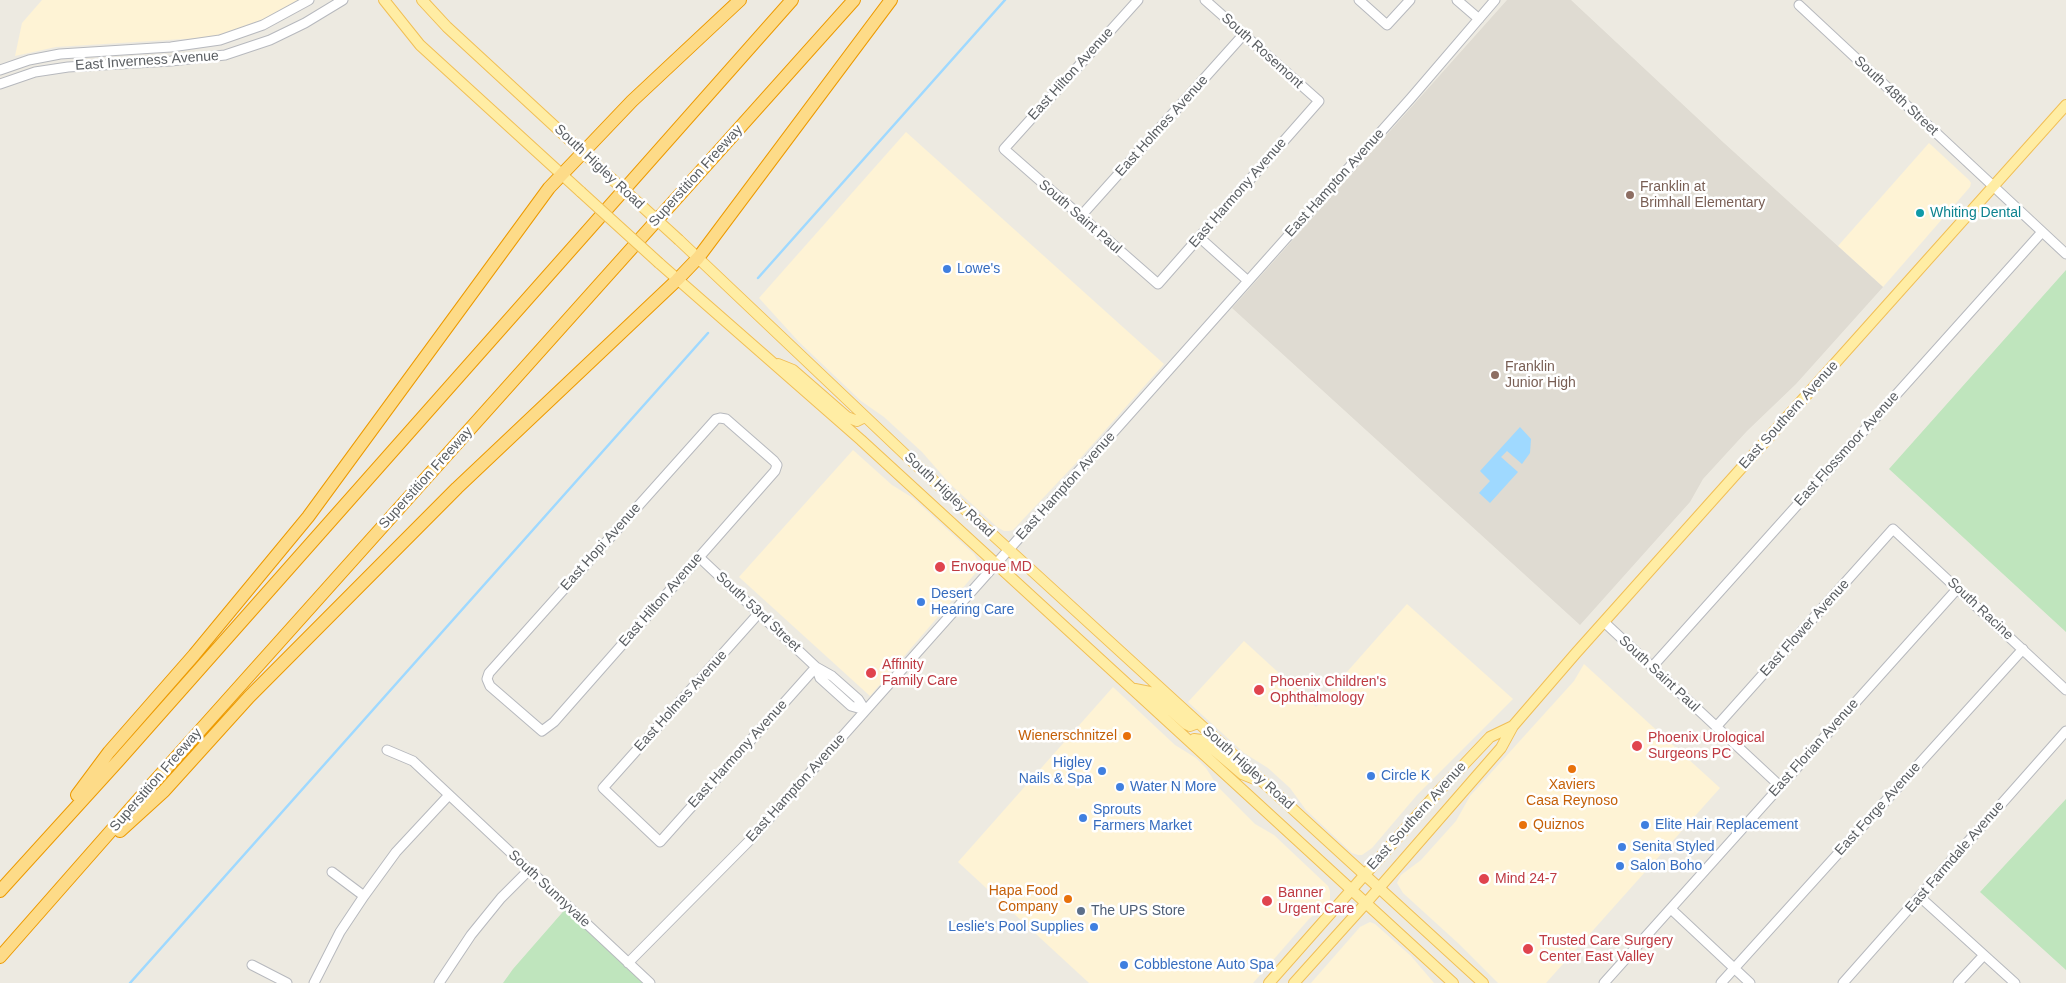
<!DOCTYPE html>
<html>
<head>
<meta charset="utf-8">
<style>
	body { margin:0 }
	canvas { display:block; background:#edeae1 }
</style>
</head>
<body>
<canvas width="2066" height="983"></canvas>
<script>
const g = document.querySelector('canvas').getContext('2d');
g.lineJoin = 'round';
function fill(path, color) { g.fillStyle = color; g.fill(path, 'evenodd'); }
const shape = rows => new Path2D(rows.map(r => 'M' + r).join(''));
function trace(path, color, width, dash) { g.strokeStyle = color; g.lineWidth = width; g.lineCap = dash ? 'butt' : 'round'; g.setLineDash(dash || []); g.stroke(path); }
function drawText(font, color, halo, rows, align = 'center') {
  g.font = font + ' Arial,sans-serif'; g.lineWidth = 5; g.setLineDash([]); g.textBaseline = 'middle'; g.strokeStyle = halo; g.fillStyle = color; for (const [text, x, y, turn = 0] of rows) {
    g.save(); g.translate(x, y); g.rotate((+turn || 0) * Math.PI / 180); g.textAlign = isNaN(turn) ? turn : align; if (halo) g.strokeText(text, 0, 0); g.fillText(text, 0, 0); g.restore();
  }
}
const commercial = shape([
	[42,0,298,0,274,15,248,27,218,35,200,38,56,47,15,56,22,23],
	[906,132,1164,364,1076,463,1013,530,1009,531,1004,531,997,527,950,484,922,452,884,417,861,401,799,342,759,298],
	[1929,143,1969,180,1971,183,1970,187,1883,287,1838,246],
	[853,450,892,485,913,498,974,554,980,564,979,569,870,696,739,577],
	[1407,604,1513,699,1417,795,1372,848,1362,855,1358,855,1352,853,1306,810,1290,788,1268,768,1244,753,1188,702,1244,641,1316,707],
	[1584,664,1720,788,1546,983,1498,983,1459,944,1403,893,1397,883,1401,875,1421,860,1456,821,1470,796,1574,681],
	[1113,687,1175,745,1196,758,1206,768,1218,787,1255,824,1274,835,1328,886,1330,891,1330,899,1328,903,1309,919,1253,983,1089,983,958,862],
	[1370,922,1375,924,1411,956,1434,983,1311,983,1360,927]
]);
const education = shape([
	[1507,0,1571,0,1724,143,1883,287,1796,384,1747,431,1703,479,1690,502,1580,625,1232,308]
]);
const green = shape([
	[2066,270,2066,632,1889,469],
	[2066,799,2066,970,1980,892],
	[568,906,648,983,503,983,513,969]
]);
const water = shape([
	[1520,427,1531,439,1530,453,1522,464,1507,451,1501,457,1518,472,1490,503,1479,493,1490,481,1480,471]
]);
const stream = shape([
	[758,278,1005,0],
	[130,983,708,333]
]);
const minor = shape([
	[1138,0,1004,149,1158,284,1319,101,1205,0],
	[1359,0,1387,25,1410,0],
	[1457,0,1479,19],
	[1799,5,2066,254],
	[0,70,29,60,60,54,171,47,220,40,263,25,309,0],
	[0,84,35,72,68,67,171,61,225,55,270,40,305,23,343,0],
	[1080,217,1244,34],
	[1199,237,1248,281],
	[720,418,726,419,774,461,777,465,775,471,554,722,542,731,490,686,487,679,489,673,716,419,720,418],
	[699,557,816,667,832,676,858,699,865,710],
	[759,613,603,788,660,842,816,667],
	[1604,622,1780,786],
	[816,667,820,678,851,706,865,710],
	[1652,667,2042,232],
	[1716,727,1893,529,2066,690],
	[387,750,413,761,650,983],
	[332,872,364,896],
	[1920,897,2015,983],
	[1671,909,1750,983],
	[628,963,751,839,1411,98,1495,0],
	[252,965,287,983],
	[314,983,340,932,364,896,396,852,449,795],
	[439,983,471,935,501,898,529,870],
	[1604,983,1958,588],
	[1721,983,2023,649],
	[1843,983,2066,731],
	[1958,983,1984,955]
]);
const major = shape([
	[384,0,420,45,581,192],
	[422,0,447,27,601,169],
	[679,240,912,461,1483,983],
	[659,263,861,440,1453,983],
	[778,364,793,370,847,417,857,421,865,417],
	[1135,689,1150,692,1186,724,1190,726,1198,723],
	[1191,742,1194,739,1202,740,1242,774,1257,780],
	[1269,983,1437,793,1490,737,1513,726],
	[1294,983,1366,903,1501,748,1513,726,1576,653,2066,105]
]);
const highway = shape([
	[77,795,109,752,194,655,308,517,549,188,632,101,740,0],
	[120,831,164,791,249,697,457,488,677,280,698,258,891,0],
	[0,891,119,760,792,0],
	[0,957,153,783,854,0]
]);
const majorBridge = shape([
	[601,169,679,240],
	[581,192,659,263]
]);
const markers = [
	[1630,195,5,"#8d6e63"],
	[1920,213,5,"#0f9aa8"],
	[947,269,5,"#3f7fe0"],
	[1495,375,5,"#8d6e63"],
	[940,567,6,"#e0444e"],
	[921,602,5,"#3f7fe0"],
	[871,673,6,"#e0444e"],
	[1259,690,6,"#e0444e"],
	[1127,736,5,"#e8710a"],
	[1637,746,6,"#e0444e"],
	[1572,769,5,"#e8710a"],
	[1102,771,5,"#3f7fe0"],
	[1371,776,5,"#3f7fe0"],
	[1120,787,5,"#3f7fe0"],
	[1083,818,5,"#3f7fe0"],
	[1523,825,5,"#e8710a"],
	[1645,825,5,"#3f7fe0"],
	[1622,847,5,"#3f7fe0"],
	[1620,866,5,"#3f7fe0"],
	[1484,879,6,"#e0444e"],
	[1068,899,5,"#e8710a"],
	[1267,901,6,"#e0444e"],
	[1081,911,5,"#5c6f8a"],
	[1094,927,5,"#3f7fe0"],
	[1528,949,6,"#e0444e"],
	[1124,965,5,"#3f7fe0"]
];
const streetNames = [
	["South Rosemont",1262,51,42],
	["East Inverness Avenue",147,61,-4],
	["East Hilton Avenue",1071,74,-48],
	["South 48th Street",1896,96,43],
	["East Holmes Avenue",1162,126,-48],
	["South Higley Road",599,167,43],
	["Superstition Freeway",696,176,-48],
	["East Hampton Avenue",1335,183,-48],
	["East Harmony Avenue",1238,193,-49],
	["South Saint Paul",1080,217,41],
	["East Southern Avenue",1789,415,-48],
	["East Flossmoor Avenue",1847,449,-48],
	["Superstition Freeway",426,478,-48],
	["East Hampton Avenue",1066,486,-48],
	["South Higley Road",949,495,43],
	["East Hopi Avenue",601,547,-48],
	["East Hilton Avenue",661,600,-49],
	["South Racine",1980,609,43],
	["South 53rd Street",758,612,43],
	["East Flower Avenue",1805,628,-48],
	["South Saint Paul",1659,674,43],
	["East Holmes Avenue",681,701,-48],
	["East Florian Avenue",1814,748,-48],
	["East Harmony Avenue",738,754,-48],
	["South Higley Road",1248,768,42],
	["Superstition Freeway",156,780,-49],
	["East Hampton Avenue",796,788,-48],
	["East Forge Avenue",1878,809,-48],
	["East Southern Avenue",1417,816,-48],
	["East Farmdale Avenue",1955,857,-49],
	["South Sunnyvale",549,889,43]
];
const educationNames = [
	["Franklin at",1640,187],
	["Brimhall Elementary",1640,203],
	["Franklin",1505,367],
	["Junior High",1505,383]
];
const cultureNames = [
	["Whiting Dental",1930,213]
];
const shopNames = [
	["Lowe's",957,269],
	["Desert",931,594],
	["Hearing Care",931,610],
	["Higley",1092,763,"right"],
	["Nails & Spa",1092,779,"right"],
	["Circle K",1381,776],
	["Water N More",1130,787],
	["Sprouts",1093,810],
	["Farmers Market",1093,826],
	["Elite Hair Replacement",1655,825],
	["Senita Styled",1632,847],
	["Salon Boho",1630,866],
	["Leslie's Pool Supplies",1084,927,"right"],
	["Cobblestone Auto Spa",1134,965]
];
const healthNames = [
	["Envoque MD",951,567],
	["Affinity",882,665],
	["Family Care",882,681],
	["Phoenix Children's",1270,682],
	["Ophthalmology",1270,698],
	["Phoenix Urological",1648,738],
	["Surgeons PC",1648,754],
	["Mind 24-7",1495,879],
	["Banner",1278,893],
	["Urgent Care",1278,909],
	["Trusted Care Surgery",1539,941],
	["Center East Valley",1539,957]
];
const foodNames = [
	["Wienerschnitzel",1117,736],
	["Xaviers",1572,785,"center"],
	["Casa Reynoso",1572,801,"center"],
	["Quiznos",1533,825,"left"],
	["Hapa Food",1058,891],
	["Company",1058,907]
];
const serviceNames = [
	["The UPS Store",1091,911]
];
fill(commercial, '#fef3d5');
fill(education, '#dfdbd2');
fill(green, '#bfe5bd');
fill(water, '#9fd9ff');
trace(stream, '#9fd9ff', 2.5);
trace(minor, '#b7b9be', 11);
trace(major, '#f1bf56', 12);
trace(highway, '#ed9a00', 14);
trace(minor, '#fff', 9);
trace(major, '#ffeda4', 10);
trace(highway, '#fddb88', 12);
trace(majorBridge, '#f1bf56', 12, []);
trace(majorBridge, '#ffeda4', 10);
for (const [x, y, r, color] of markers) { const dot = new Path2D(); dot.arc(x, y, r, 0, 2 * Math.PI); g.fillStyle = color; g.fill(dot); trace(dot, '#fff', 2); }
drawText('14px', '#5a5e62', '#fff', streetNames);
drawText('14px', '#785e54', '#fff', educationNames, 'left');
drawText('14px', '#0d838f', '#fff', cultureNames, 'left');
drawText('14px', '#366cbe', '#fff', shopNames, 'left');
drawText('14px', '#be3a42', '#fff', healthNames, 'left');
drawText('14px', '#c56008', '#fff', foodNames, 'right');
drawText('14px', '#4e5e75', '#fff', serviceNames, 'left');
</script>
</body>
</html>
